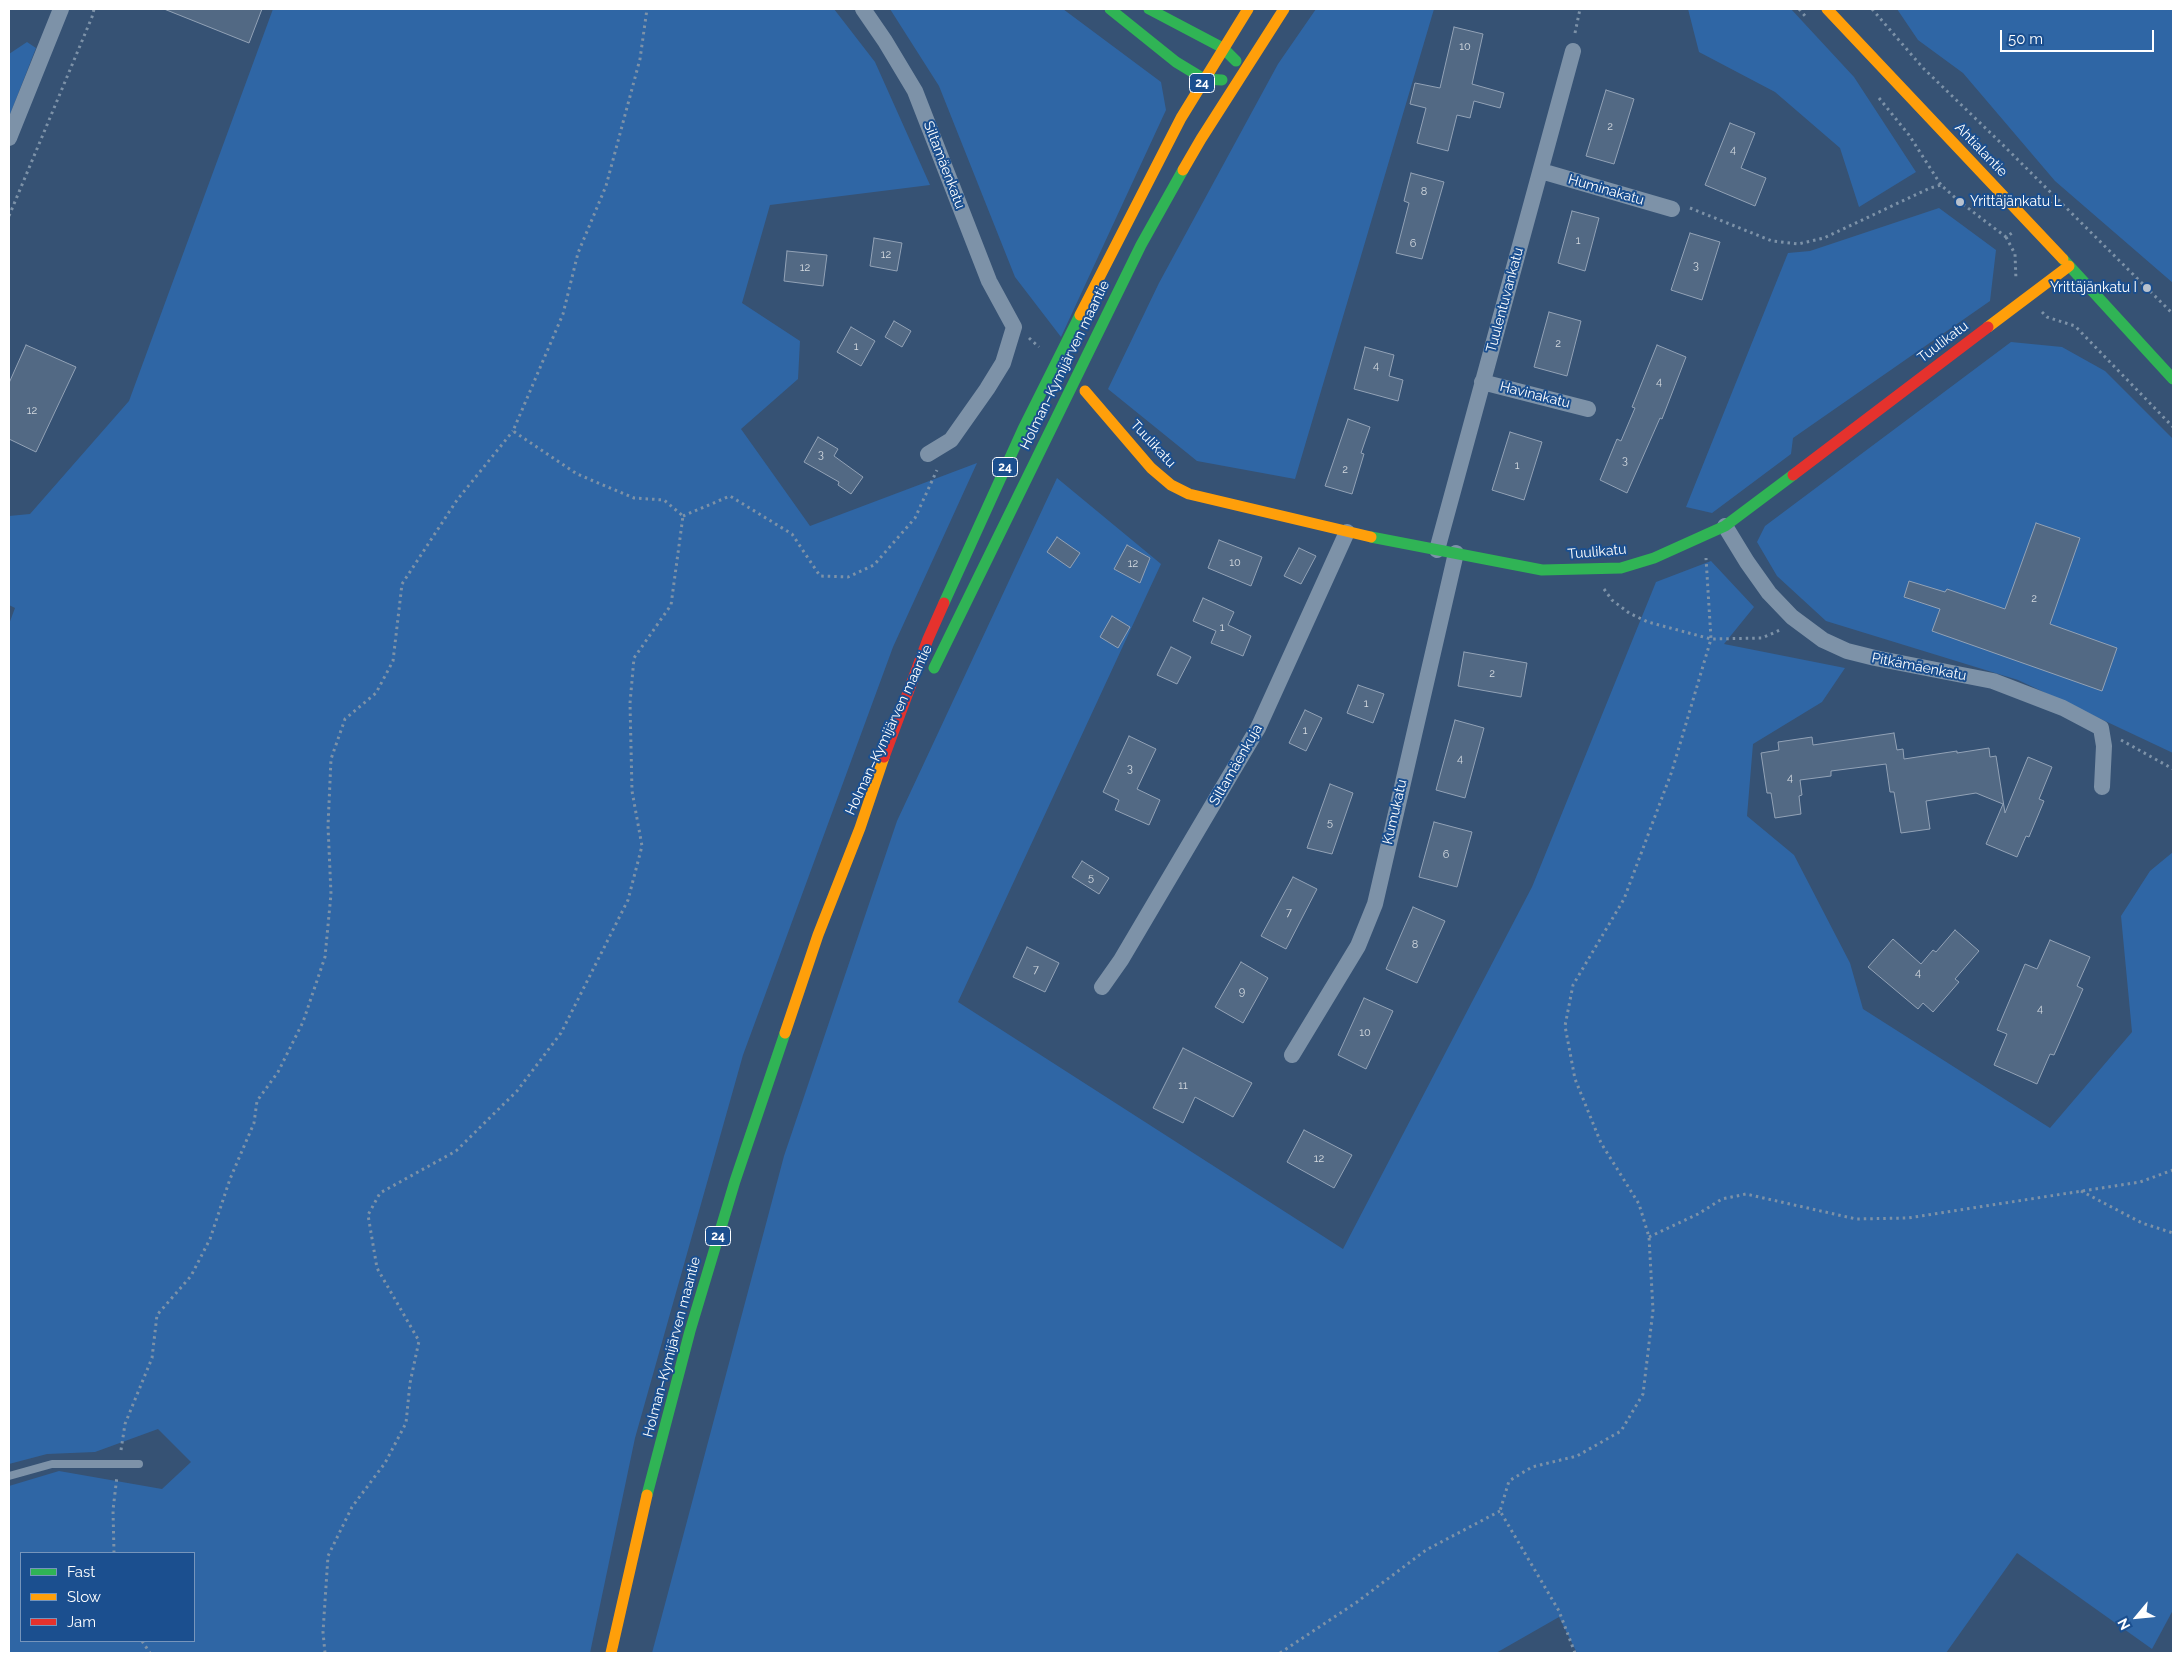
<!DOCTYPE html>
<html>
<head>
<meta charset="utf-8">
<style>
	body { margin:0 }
	#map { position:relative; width:2182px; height:1662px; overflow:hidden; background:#365274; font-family:Raleway,sans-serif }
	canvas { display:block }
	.frame { position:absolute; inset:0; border:10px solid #fff; pointer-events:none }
	.legend { position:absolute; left:20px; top:1552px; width:175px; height:90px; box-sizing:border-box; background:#1b4f8f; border:1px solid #7695bc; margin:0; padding:6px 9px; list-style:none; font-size:15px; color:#fff }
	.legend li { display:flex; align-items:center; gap:10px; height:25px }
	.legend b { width:25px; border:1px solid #7695bc }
	.north { position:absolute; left:2112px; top:1592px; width:50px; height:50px; -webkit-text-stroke:4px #1b4f8f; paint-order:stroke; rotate:242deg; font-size:14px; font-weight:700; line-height:20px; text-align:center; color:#fff }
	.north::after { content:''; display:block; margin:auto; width:18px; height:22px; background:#fff; clip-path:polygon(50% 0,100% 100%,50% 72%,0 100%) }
	.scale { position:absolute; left:2000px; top:30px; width:154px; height:22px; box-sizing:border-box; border:2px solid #fff; border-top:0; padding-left:6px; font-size:15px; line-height:18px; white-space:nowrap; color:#fff; -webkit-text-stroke:4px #1b4f8f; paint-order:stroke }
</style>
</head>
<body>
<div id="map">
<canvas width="2182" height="1662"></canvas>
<div class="frame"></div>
<ul class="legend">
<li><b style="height:6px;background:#30b455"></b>Fast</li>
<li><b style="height:6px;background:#ff9f0a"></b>Slow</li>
<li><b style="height:6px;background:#e5322d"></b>Jam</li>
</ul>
<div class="north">N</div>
<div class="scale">50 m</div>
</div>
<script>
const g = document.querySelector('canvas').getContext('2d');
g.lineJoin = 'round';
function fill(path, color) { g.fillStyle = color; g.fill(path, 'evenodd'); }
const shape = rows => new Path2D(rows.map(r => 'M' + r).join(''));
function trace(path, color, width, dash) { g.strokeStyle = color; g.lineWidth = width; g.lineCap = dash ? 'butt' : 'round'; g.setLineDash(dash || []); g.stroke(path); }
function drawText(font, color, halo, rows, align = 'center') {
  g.font = font + ' Raleway,sans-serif'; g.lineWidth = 4; g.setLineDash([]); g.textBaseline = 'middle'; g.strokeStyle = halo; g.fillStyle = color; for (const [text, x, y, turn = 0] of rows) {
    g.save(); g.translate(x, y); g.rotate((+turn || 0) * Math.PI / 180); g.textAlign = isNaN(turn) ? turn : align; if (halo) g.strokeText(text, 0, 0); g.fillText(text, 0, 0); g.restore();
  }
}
const green = shape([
	[273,9,834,9,875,62,930,185,770,205,742,303,800,341,798,379,741,429,810,526,977,463,893,647,743,1055,635,1438,590,1653,9,1653,9,1486,59,1471,162,1489,191,1462,158,1429,95,1452,47,1454,9,1464,9,624,15,608,9,605,9,516,30,514,129,401],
	[21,1553,194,1553,194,1641,21,1641],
	[890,9,1063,9,1161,82,1166,110,1061,337,1015,277,939,86],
	[1316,9,1434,9,1295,479,1197,461,1108,389,1159,283,1278,64],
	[1688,9,1791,9,1854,77,1916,172,1859,207,1840,148,1775,92,1699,52],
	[1897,9,2173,9,2173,283,2055,181,1963,73,1918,40],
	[27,42,36,48,9,117,9,54],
	[1939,208,1996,250,1990,301,1793,438,1791,454,1712,513,1686,507,1788,253,1810,251],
	[2011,342,2062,347,2105,371,2173,439,2173,753,2018,680,1826,621,1777,576,1757,542,1765,526],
	[1057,478,1161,564,958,1002,1343,1249,1532,887,1656,582,1711,561,1754,607,1724,644,1845,668,1822,702,1753,744,1747,816,1794,855,1850,963,1863,1009,2050,1128,2132,1032,2121,916,2150,871,2173,852,2173,1610,2152,1649,2017,1553,1946,1653,1577,1653,1559,1617,1496,1653,652,1653,784,1156,897,821]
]);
const building = shape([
	[164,9,262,9,249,43,164,9],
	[1454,27,1483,34,1472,84,1504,93,1500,108,1474,101,1470,118,1457,115,1448,151,1417,143,1426,108,1410,104,1415,83,1440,88,1454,27],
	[1606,90,1634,99,1614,164,1586,156,1606,90],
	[1730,123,1755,133,1741,168,1766,178,1755,206,1705,185,1730,123],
	[1411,173,1444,182,1422,259,1396,253,1409,203,1404,201,1411,173],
	[1572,211,1599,218,1585,271,1558,263,1572,211],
	[1690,233,1720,242,1702,300,1671,290,1690,233],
	[874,238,902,243,897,271,870,266,874,238],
	[787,251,827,255,823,286,784,281,787,251],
	[1549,312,1581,321,1567,376,1534,367,1549,312],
	[894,321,911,331,902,347,885,337,894,321],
	[851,327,875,341,861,366,837,352,851,327],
	[26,345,76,367,36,452,9,439,9,383,26,345],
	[1657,345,1686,357,1662,419,1660,418,1627,493,1600,480,1617,439,1621,441,1635,408,1632,407,1657,345],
	[1365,347,1394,355,1389,376,1403,380,1398,401,1354,389,1365,347],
	[1348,419,1370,427,1361,453,1364,454,1352,494,1325,486,1348,419],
	[1510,432,1542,442,1524,500,1492,490,1510,432],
	[818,437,838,449,834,456,863,477,851,494,838,485,839,482,804,462,818,437],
	[2036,523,2080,538,2050,624,2117,648,2102,691,1932,631,1940,609,1904,597,1909,581,1945,592,1947,589,2005,609,2036,523],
	[1057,537,1080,553,1070,568,1047,552,1057,537],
	[1219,540,1262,557,1251,586,1208,568,1219,540],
	[1127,545,1150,558,1140,583,1114,569,1127,545],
	[1299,548,1316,556,1301,584,1284,576,1299,548],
	[1203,598,1234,612,1228,625,1251,636,1243,656,1211,643,1216,631,1193,621,1203,598],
	[1112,616,1130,627,1118,648,1100,637,1112,616],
	[1171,647,1191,657,1177,684,1157,675,1171,647],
	[1464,652,1527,663,1521,697,1458,686,1464,652],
	[1358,685,1384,694,1373,723,1347,713,1358,685],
	[1305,710,1322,718,1306,751,1289,743,1305,710],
	[1455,720,1484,728,1465,798,1436,790,1455,720],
	[1894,733,1897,750,1903,749,1904,759,1957,751,1957,753,1989,748,1990,757,1996,756,2005,813,2028,757,2052,767,2039,799,2044,801,2029,837,2026,836,2017,857,1986,844,2003,804,1976,793,1926,801,1930,829,1901,833,1894,792,1890,792,1886,764,1831,771,1831,776,1800,780,1802,795,1799,796,1801,814,1775,818,1771,793,1767,793,1761,753,1779,750,1778,742,1812,737,1813,745,1894,733],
	[1129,736,1156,749,1137,789,1160,800,1149,825,1115,810,1119,800,1103,792,1129,736],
	[1330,784,1353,793,1332,854,1307,848,1330,784],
	[1434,822,1472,832,1457,887,1419,877,1434,822],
	[1082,861,1109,878,1099,894,1072,877,1082,861],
	[1293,877,1317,889,1286,949,1261,936,1293,877],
	[1413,907,1445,921,1417,983,1386,969,1413,907],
	[1955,930,1979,951,1955,979,1959,982,1933,1012,1923,1003,1918,1009,1868,967,1893,939,1921,964,1933,950,1936,952,1955,930],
	[2050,940,2090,957,2077,986,2083,989,2054,1055,2050,1054,2037,1084,1994,1065,2007,1034,1997,1030,2025,964,2037,969,2050,940],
	[1027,947,1059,963,1045,992,1013,977,1027,947],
	[1241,962,1268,978,1243,1023,1215,1007,1241,962],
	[1364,998,1393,1011,1366,1069,1338,1055,1364,998],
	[1183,1048,1252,1083,1233,1117,1195,1097,1183,1123,1153,1108,1183,1048],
	[1304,1130,1352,1155,1334,1188,1287,1162,1304,1130]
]);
const path = shape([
	[1799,9,1806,17],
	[1872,9,1923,68,2001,143,2173,314],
	[1575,33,1580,9],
	[1879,98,1909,135,1941,185],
	[2044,207,2055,198],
	[1690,208,1772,241,1798,244,1824,238,1930,188,1941,185,1960,202,2006,237,2012,233],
	[9,216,92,17,94,9],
	[2006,237,2015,254,2016,280],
	[2042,312,2047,317,2075,326,2173,427],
	[1029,338,1039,347],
	[683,516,730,496,792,534,820,576,848,577,874,565,915,518,937,470],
	[1604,589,1612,600,1629,613,1648,622,1711,639,1762,638,1780,630],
	[2121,740,2173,769],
	[2081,1191,2142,1223,2173,1233],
	[1649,1237,1698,1214,1722,1199,1746,1194,1856,1219,1908,1218,2140,1182,2173,1170],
	[121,1450,125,1424,152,1358,157,1315,191,1276,210,1239,230,1179,254,1123,257,1101,278,1072,303,1022,325,957,331,894,328,826,331,759,345,719,376,693,393,661,402,584,457,500,513,431],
	[114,1553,113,1510,117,1476],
	[142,1641,150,1653],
	[325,1653,323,1632,328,1556,352,1507,385,1463,406,1423,410,1383,419,1341,377,1268,368,1215,380,1193,456,1151,517,1091,561,1033,628,900,642,846,632,791,630,703,634,658,671,605,683,516,664,500,634,498,577,474,513,431,563,314,578,253,606,186,640,59,647,9],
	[1280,1653,1357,1602,1426,1550,1500,1511],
	[1575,1653,1559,1611,1500,1511,1509,1481,1532,1467,1577,1456,1621,1431,1643,1394,1653,1310,1649,1237,1639,1204,1601,1143,1575,1079,1565,1026,1573,985,1624,899,1672,771,1711,639,1706,558]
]);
const lane = shape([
	[9,1476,52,1464,139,1464]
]);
const street = shape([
	[863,9,885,41,915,91,989,281,1014,327,1003,363,987,389,951,440,928,454],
	[9,138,61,9],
	[1541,171,1672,209],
	[1482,382,1588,409],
	[1725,526,1747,562,1769,593,1792,617,1823,640,1847,651,1875,658,1993,681,2063,708,2101,728,2104,746,2102,787],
	[1437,550,1573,51],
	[1102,987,1121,960,1258,728,1347,532],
	[1292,1055,1358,946,1375,904,1456,553]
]);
const fast = shape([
	[1110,9,1176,62,1204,79,1222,80],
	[1149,9,1223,48,1236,61],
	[2063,259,2173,379],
	[1371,537,1542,570,1621,568,1654,558,1725,526,1793,475],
	[944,603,1023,429,1080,315],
	[934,668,1141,245,1183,170],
	[647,1495,690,1331,735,1181,785,1033]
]);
const slow = shape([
	[1827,9,2063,259],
	[1183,170,1201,139,1284,9],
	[1080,315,1181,118,1248,9],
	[1988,327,2069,266],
	[1085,391,1151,468,1171,485,1189,494,1371,537],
	[785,1033,818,935,860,828,884,757],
	[611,1653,647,1495]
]);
const jam = shape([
	[1793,475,1988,327],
	[884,757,928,639,944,603]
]);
const markers = [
	[1960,202,5,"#b9c2ce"],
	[2147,288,5,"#b9c2ce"]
];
const numberNames = [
	["10",1465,47],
	["2",1610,127],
	["4",1733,150],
	["8",1424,192],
	["1",1578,241],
	["6",1413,244],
	["12",886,255],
	["3",1696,266],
	["12",805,268],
	["2",1558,344],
	["1",856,347],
	["4",1376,366],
	["4",1659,382],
	["12",32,411],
	["3",821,455],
	["3",1625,461],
	["1",1517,466],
	["2",1345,470],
	["10",1235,563],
	["12",1133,564],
	["2",2034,599],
	["1",1222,628],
	["2",1492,674],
	["1",1366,704],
	["1",1305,731],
	["4",1460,759],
	["3",1130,769],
	["4",1790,778],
	["5",1330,823],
	["6",1446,855],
	["5",1091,878],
	["7",1289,913],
	["8",1415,945],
	["7",1036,970],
	["4",1918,973],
	["9",1242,992],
	["4",2040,1009],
	["10",1365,1033],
	["11",1183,1086],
	["12",1319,1159]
];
const shields = [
	[1202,83,25],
	[1005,467,25],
	[718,1236,25]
];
const shieldNames = [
	["24",1202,83],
	["24",1005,467],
	["24",718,1236]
];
const streetNames = [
	["Ahtialantie",1981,150,46],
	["Siltamäenkatu",944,165,69],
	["Huminakatu",1606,190,16],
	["Tuulentuvankatu",1505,300,-75],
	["Tuulikatu",1943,342,-37],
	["Holman–Kymijärven maantie",1065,365,-64],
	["Havinakatu",1535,395,14],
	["Tuulikatu",1153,444,47],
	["Tuulikatu",1597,552,-5],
	["Pitkämäenkatu",1919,667,11],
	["Holman–Kymijärven maantie",889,730,-65],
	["Siltamäenkuja",1236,765,-60],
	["Kumukatu",1395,812,-77],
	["Holman–Kymijärven maantie",672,1347,-75]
];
const poiNames = [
	["Yrittäjänkatu L",1970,202],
	["Yrittäjänkatu I",2137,288,"right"]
];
fill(green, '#2f66a5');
fill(building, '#526984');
trace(building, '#92a2b6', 1);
trace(path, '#7d92a8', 3, [2.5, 4]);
trace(lane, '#7d92a8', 8);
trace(street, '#7d92a8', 16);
trace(fast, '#30b455', 11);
trace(slow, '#ff9f0a', 11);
trace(jam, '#e5322d', 11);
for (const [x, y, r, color] of markers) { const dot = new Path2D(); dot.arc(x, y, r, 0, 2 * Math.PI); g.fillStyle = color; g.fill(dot); trace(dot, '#1b4f8f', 2); }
drawText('11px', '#d4dae0', null, numberNames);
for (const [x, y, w] of shields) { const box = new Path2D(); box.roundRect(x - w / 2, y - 9.5, w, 19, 4); g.fillStyle = '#1b4f8f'; g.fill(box); trace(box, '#fff', 1); }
drawText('bold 12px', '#fff', null, shieldNames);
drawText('14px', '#fff', '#1b4f8f', streetNames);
drawText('14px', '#fff', '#1b4f8f', poiNames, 'left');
</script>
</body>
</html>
